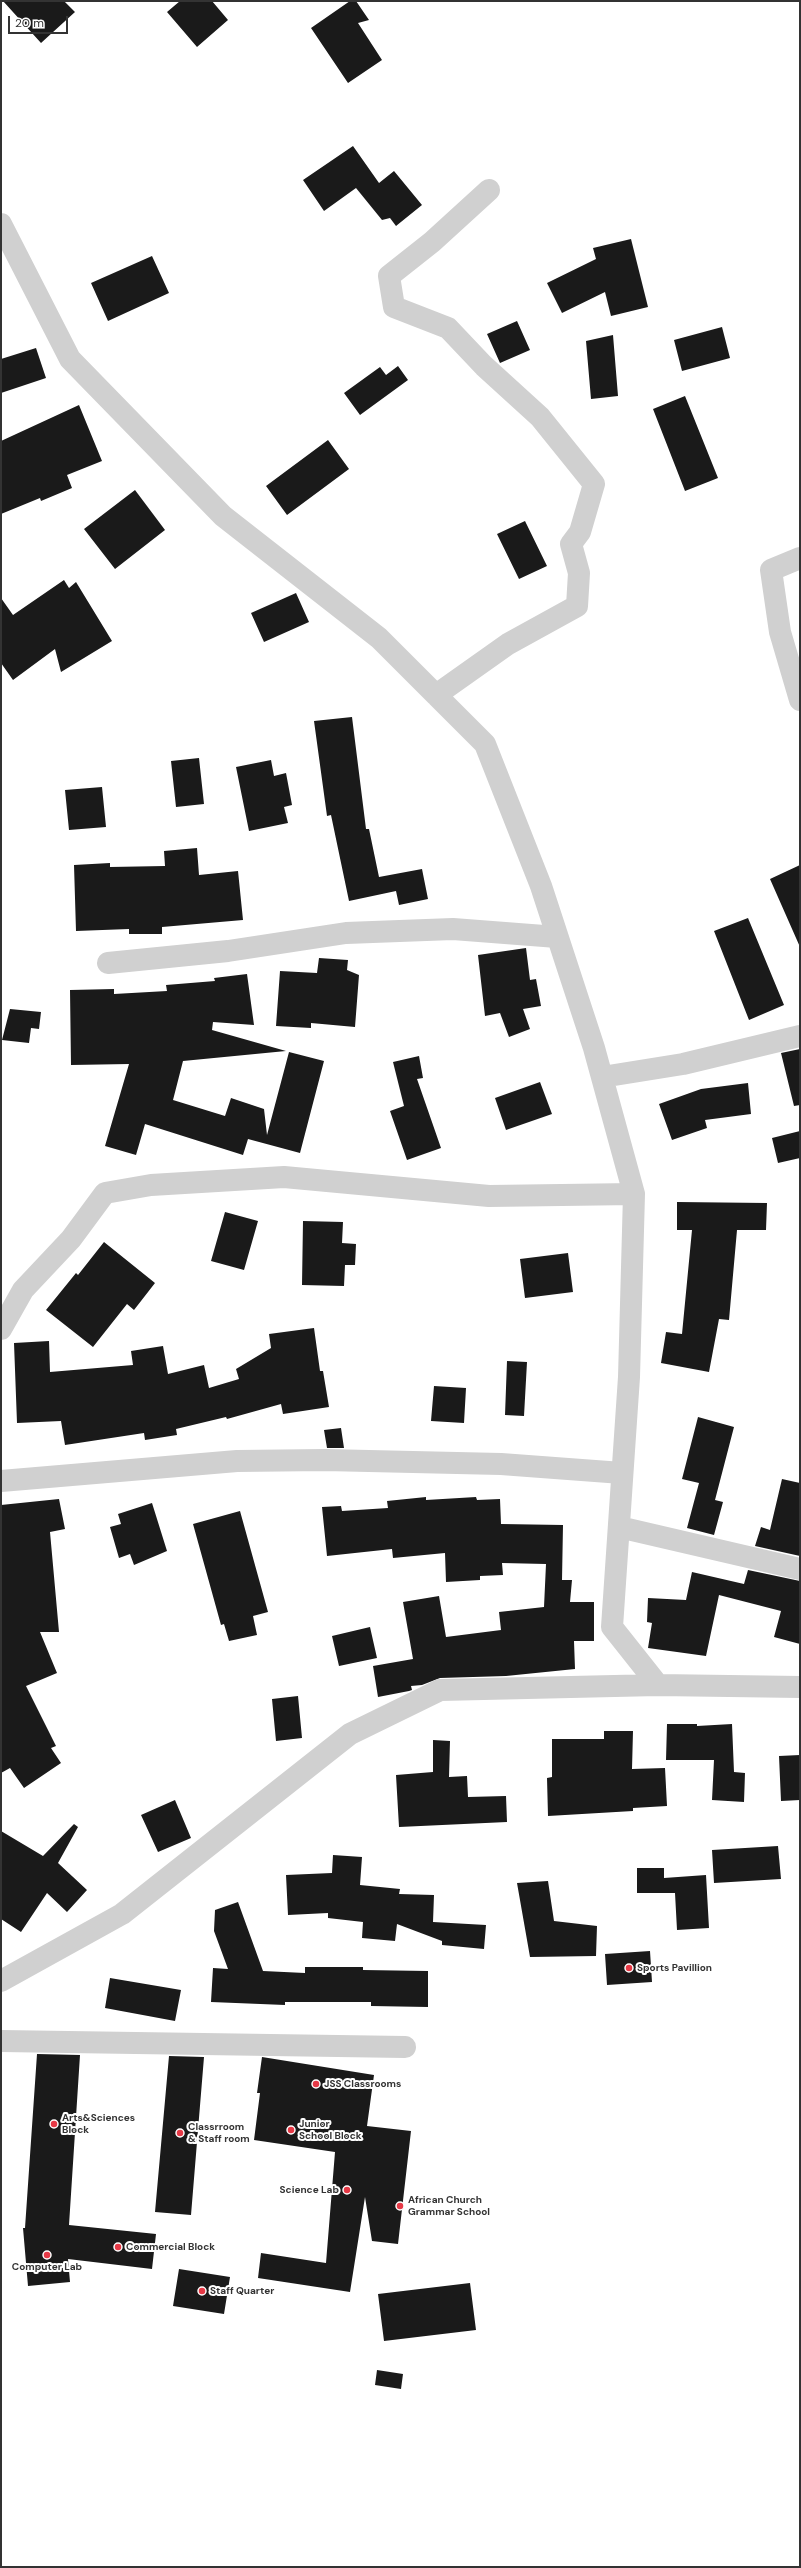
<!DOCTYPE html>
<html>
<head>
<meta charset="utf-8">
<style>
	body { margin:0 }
	#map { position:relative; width:801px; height:2568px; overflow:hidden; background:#fff; font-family:"DM Sans",sans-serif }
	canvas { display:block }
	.frame { position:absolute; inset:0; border:2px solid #333; pointer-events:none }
	.scale { position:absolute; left:8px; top:16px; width:60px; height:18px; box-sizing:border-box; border:2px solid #333; border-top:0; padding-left:5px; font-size:12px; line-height:14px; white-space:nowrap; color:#333; -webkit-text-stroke:3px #fff; paint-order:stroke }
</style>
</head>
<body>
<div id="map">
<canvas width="801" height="2568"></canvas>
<div class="frame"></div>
<div class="scale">20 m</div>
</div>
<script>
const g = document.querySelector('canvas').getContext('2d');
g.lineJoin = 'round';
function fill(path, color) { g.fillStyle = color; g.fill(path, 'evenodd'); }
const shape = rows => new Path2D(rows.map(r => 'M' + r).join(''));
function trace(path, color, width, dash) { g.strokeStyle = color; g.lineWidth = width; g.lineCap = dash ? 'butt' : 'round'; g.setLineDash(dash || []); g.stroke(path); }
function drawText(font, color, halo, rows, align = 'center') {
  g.font = font + ' "DM Sans",sans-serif'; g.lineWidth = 4; g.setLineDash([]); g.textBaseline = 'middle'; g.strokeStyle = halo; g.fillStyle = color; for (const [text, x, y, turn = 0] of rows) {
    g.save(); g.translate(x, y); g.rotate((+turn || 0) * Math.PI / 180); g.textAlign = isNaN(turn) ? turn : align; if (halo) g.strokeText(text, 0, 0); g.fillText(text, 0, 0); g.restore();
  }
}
const building = shape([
	[3,1,64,1,75,12,41,43],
	[180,1,212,1,228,20,197,47,167,12],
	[350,1,356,1,369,20,358,23,382,60,348,83,311,28],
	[353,146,379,183,394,171,422,205,396,226,390,218,382,220,356,188,324,211,303,180],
	[631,239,648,307,611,316,605,292,562,313,547,283,596,259,593,248],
	[152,256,169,293,108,321,91,283],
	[517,321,530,350,500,363,487,334],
	[722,327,730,358,682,371,674,340],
	[613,335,618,396,591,399,586,341],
	[36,348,46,378,1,393,1,359],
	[398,366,408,380,360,415,344,393,380,367,386,375],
	[685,396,718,478,685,491,653,409],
	[79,405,102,461,67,475,72,488,41,501,40,498,1,514,1,441],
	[328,440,349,469,287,515,266,486],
	[135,490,165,530,115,569,84,529],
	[525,521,547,566,519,579,497,534],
	[64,580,69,588,76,582,112,641,61,672,55,649,13,680,1,663,1,598,13,615],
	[296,593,309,622,264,642,251,613],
	[352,717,366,829,369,829,379,877,422,869,428,899,399,905,396,891,349,901,331,815,327,816,314,721],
	[199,758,204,804,176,807,171,761],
	[271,760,274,776,286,773,292,805,284,807,288,823,249,831,236,767],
	[102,787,106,827,69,830,65,790],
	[197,848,199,875,238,871,243,920,162,927,162,934,129,934,129,929,76,931,74,865,110,863,110,867,165,866,164,851],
	[800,865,800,947,770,879],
	[748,918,784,1005,749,1020,714,931],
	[526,948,530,980,536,979,541,1006,523,1009,530,1029,509,1037,500,1013,485,1016,478,955],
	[319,958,348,960,347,970,359,975,355,1027,311,1023,311,1028,276,1026,280,971,317,973],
	[247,974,254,1025,213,1022,212,1030,286,1051,183,1061,173,1100,225,1116,231,1098,264,1109,267,1135,289,1052,324,1061,300,1153,248,1139,243,1155,145,1124,136,1155,105,1146,129,1064,71,1065,70,990,114,989,114,994,167,991,166,985,215,981,214,978],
	[10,1009,41,1012,39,1029,31,1028,29,1043,2,1040],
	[800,1049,800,1105,794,1106,781,1053],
	[419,1056,423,1078,417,1079,441,1148,407,1160,390,1111,404,1106,393,1062],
	[540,1082,552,1114,506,1130,495,1098],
	[748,1083,751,1114,705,1120,707,1128,672,1140,659,1104,701,1089],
	[800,1131,800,1158,778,1163,772,1138],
	[677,1202,767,1203,766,1230,737,1230,729,1320,719,1319,709,1372,661,1363,666,1332,682,1334,692,1230,677,1230],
	[225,1212,258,1221,244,1270,211,1261],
	[303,1221,343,1222,342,1243,356,1244,355,1265,345,1265,344,1286,302,1285],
	[104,1242,155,1283,134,1310,127,1304,93,1347,46,1310,76,1273,78,1275],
	[568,1253,573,1292,525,1298,520,1259],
	[314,1328,320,1371,323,1371,329,1407,283,1414,281,1404,227,1419,226,1417,176,1429,177,1435,145,1440,144,1433,65,1445,61,1421,17,1423,14,1343,49,1341,50,1372,133,1365,131,1351,163,1346,168,1374,204,1365,209,1388,239,1379,236,1369,271,1348,269,1334],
	[507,1361,527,1362,524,1416,505,1415],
	[434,1386,466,1388,464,1423,431,1421],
	[698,1417,734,1427,715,1500,723,1502,714,1535,687,1528,699,1483,682,1479],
	[341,1428,344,1448,327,1448,324,1430],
	[782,1479,800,1483,800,1556,755,1546,761,1527,770,1530],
	[426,1497,426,1500,476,1497,477,1500,500,1499,501,1524,563,1525,562,1580,572,1580,570,1602,594,1602,594,1641,574,1641,575,1669,506,1676,440,1678,422,1685,411,1686,412,1690,409,1691,378,1697,373,1666,413,1659,403,1602,439,1596,446,1637,501,1630,499,1612,544,1607,546,1564,502,1563,503,1575,480,1576,480,1580,446,1582,445,1553,393,1558,392,1549,327,1556,322,1507,341,1506,342,1511,388,1508,387,1501],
	[59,1499,65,1529,50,1532,59,1632,40,1632,57,1673,26,1686,56,1746,51,1748,61,1763,24,1788,10,1768,1,1773,1,1505],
	[152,1503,167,1551,134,1565,130,1554,119,1558,110,1527,121,1524,118,1514],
	[240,1511,268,1612,253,1616,257,1635,229,1641,224,1624,221,1625,193,1524],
	[748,1570,800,1581,800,1644,774,1637,781,1611,719,1595,706,1656,648,1648,652,1623,647,1622,648,1598,686,1600,692,1572,744,1584],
	[370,1627,377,1658,339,1666,332,1636],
	[298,1696,302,1738,276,1741,272,1699],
	[667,1724,697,1724,697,1726,732,1724,734,1772,745,1773,744,1802,712,1800,714,1760,666,1760],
	[604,1731,633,1731,632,1769,665,1768,667,1806,633,1808,633,1811,548,1816,547,1778,552,1777,552,1739,604,1739],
	[433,1740,450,1741,449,1777,467,1776,468,1797,506,1796,507,1822,399,1827,396,1775,433,1772],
	[800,1755,800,1800,781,1801,779,1756],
	[175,1800,191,1838,158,1852,141,1815],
	[74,1824,78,1827,58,1863,87,1890,67,1912,47,1893,21,1932,1,1919,1,1831,43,1856],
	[778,1846,781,1879,714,1883,712,1850],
	[333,1855,362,1857,360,1885,400,1889,399,1894,434,1895,433,1922,486,1925,484,1949,442,1945,442,1941,397,1924,395,1941,362,1938,363,1922,328,1918,328,1913,288,1915,286,1875,332,1873],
	[637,1868,664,1868,664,1878,706,1875,709,1928,677,1930,675,1893,637,1893],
	[548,1881,554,1921,597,1926,596,1956,530,1957,517,1883],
	[238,1902,263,1971,305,1973,305,1967,363,1967,363,1970,428,1971,428,2007,371,2006,371,2002,285,2002,285,2005,211,2002,213,1968,228,1969,214,1931,215,1910],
	[650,1951,652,1982,607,1985,605,1954],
	[110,1978,181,1990,175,2021,105,2008],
	[37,2054,80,2055,69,2225,156,2234,152,2269,68,2259,70,2282,28,2286,23,2228,25,2228],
	[169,2056,204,2057,191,2215,155,2212],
	[262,2057,374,2075,367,2126,411,2131,398,2244,372,2241,365,2197,350,2292,258,2278,261,2253,326,2263,335,2152,254,2140,260,2093,257,2093],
	[179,2269,230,2277,224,2314,173,2306],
	[470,2283,476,2330,384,2341,378,2294],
	[377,2370,403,2374,401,2389,375,2385]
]);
const street = shape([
	[1,224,70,359,223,516,379,638,485,744,541,886,594,1048,634,1194,629,1377,612,1627,658,1685,440,1690,350,1734,122,1914,1,1981],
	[800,558,771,570,780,632,800,700],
	[436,695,508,644,577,606,579,573,571,544,580,532,594,484,540,417,484,366,448,328,394,307,389,276,432,242,489,190],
	[108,963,228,951,346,933,453,929,557,937],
	[602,1077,683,1064,800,1036],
	[1,1329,23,1290,71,1239,105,1193,151,1185,284,1177,489,1196,634,1194],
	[1,1481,237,1461,325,1460,501,1464,622,1473],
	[619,1527,800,1569],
	[658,1685,800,1687],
	[1,2041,405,2047]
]);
const markers = [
	[629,1968,4,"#e63946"],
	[316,2084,4,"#e63946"],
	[54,2124,4,"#e63946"],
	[291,2130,4,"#e63946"],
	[180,2133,4,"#e63946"],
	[347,2190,4,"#e63946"],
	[400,2206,4,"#e63946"],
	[118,2247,4,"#e63946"],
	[47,2255,4,"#e63946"],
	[202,2291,4,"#e63946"]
];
const poiNames = [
	["Sports Pavillion",637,1968],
	["JSS Classrooms",324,2084],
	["Arts&Sciences",62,2118],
	["Block",62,2130],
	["Junior",299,2124],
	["School Block",299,2136],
	["Classrroom",188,2127],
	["& Staff room",188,2139],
	["Science Lab",339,2190,"right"],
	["African Church",408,2200],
	["Grammar School",408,2212],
	["Commercial Block",126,2247],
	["Computer Lab",47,2267,"center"],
	["Staff Quarter",210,2291]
];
fill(building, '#1a1a1a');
trace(street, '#d0d0d0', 22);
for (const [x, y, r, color] of markers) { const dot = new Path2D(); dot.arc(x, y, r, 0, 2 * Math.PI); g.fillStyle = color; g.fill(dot); trace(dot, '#fff', 1.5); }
drawText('bold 10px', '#333', '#fff', poiNames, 'left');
</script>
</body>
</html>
